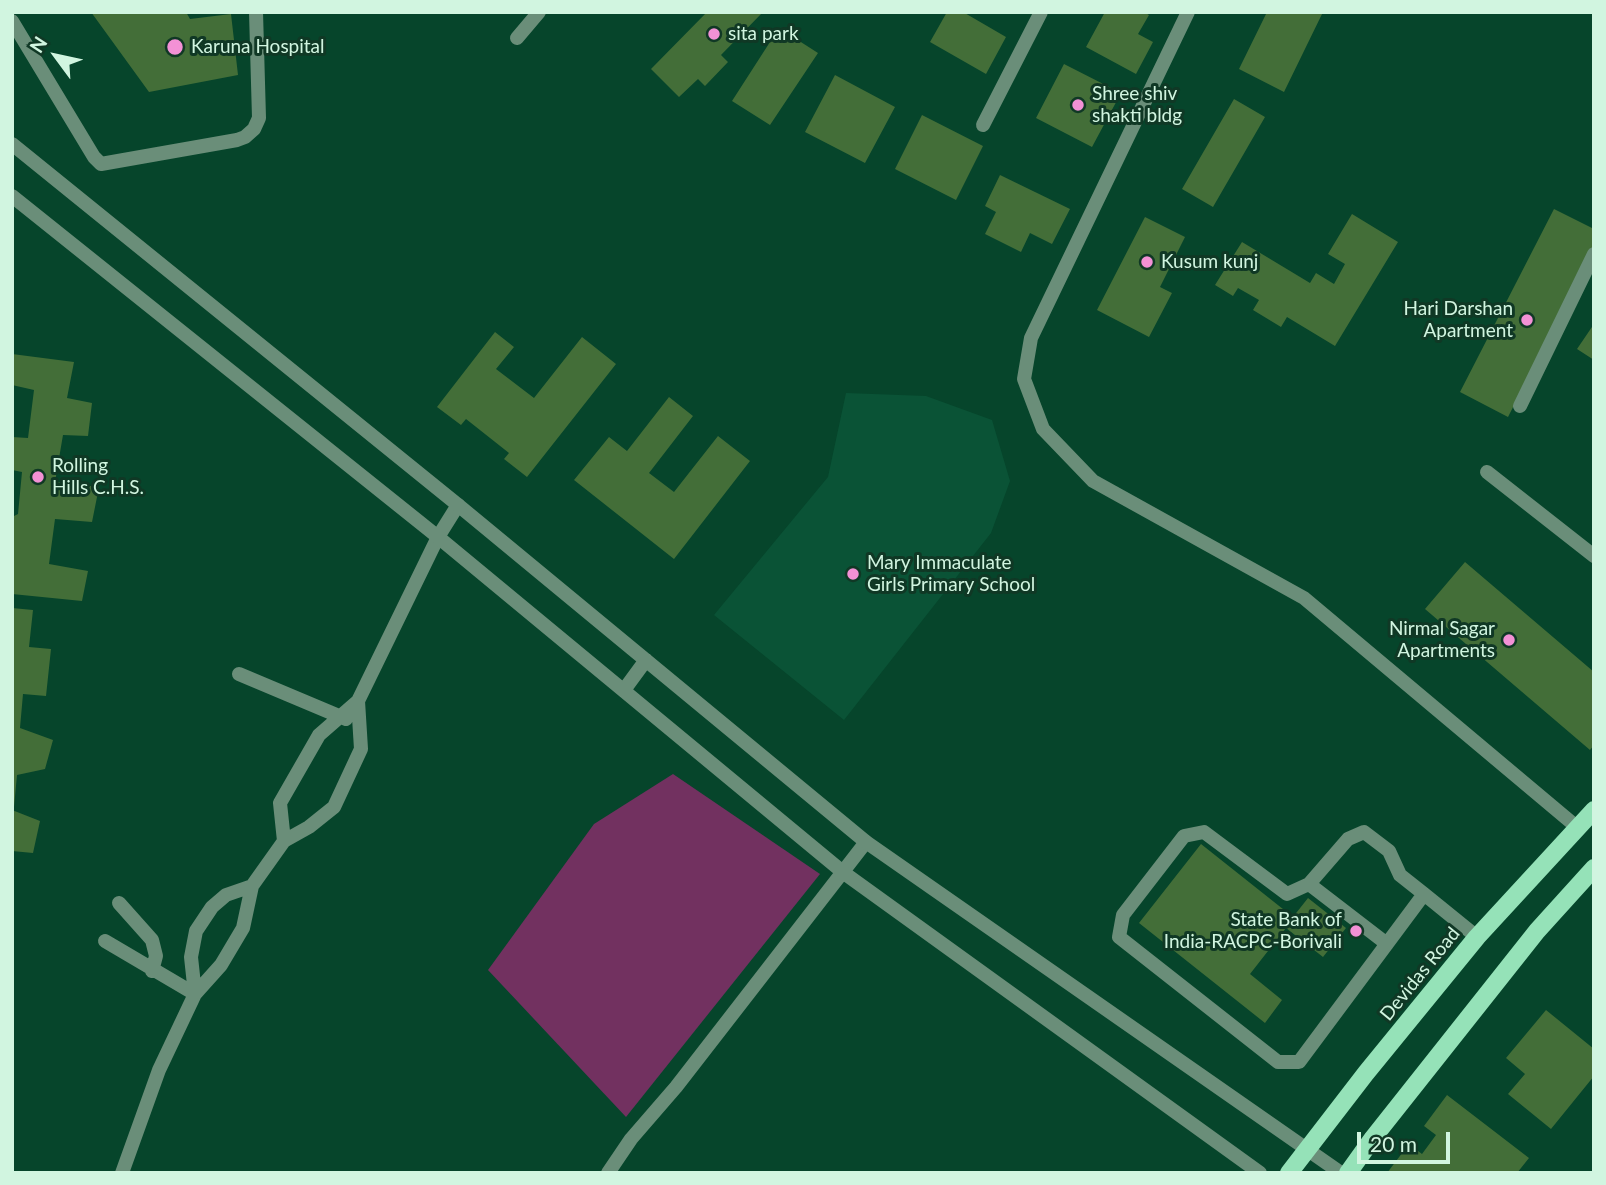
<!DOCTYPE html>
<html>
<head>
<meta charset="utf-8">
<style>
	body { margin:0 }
	#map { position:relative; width:1606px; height:1185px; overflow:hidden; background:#06452b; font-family:Lato,sans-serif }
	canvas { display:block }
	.frame { position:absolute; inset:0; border:14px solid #d1f5e0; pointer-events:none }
	.north { position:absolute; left:21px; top:21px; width:70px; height:70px; -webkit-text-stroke:5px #103825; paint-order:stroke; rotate:303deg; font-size:19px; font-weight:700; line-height:28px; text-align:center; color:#d1f5e0 }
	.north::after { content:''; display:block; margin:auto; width:24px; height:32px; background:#d1f5e0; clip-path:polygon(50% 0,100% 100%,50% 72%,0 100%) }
	.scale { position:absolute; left:1357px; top:1132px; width:93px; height:32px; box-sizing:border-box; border:4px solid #d1f5e0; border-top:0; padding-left:9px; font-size:21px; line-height:24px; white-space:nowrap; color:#d1f5e0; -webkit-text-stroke:5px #103825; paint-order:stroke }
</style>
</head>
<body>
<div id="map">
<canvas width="1606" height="1185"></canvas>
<div class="frame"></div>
<div class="north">N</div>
<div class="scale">20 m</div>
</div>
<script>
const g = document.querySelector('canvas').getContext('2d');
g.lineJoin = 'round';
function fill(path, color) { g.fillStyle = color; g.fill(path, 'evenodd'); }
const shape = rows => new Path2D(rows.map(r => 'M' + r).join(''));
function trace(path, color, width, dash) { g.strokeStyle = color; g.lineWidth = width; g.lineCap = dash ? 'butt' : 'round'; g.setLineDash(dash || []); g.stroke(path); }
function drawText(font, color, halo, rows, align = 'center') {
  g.font = font + ' Lato,sans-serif'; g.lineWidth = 6; g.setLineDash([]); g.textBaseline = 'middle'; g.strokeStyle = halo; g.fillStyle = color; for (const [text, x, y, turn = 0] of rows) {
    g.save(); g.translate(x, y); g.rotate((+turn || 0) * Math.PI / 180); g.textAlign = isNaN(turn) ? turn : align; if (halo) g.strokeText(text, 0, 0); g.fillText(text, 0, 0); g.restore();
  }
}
const built = shape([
	[846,393,926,396,992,420,1010,481,991,533,844,720,714,615,828,477]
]);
const green = shape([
	[673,774,820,874,626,1117,488,970,594,824]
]);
const building = shape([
	[91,12,186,12,190,19,231,14,238,75,149,92],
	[707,12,763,12,721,55,728,62,705,86,698,79,679,97,651,69],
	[947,12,963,12,1006,37,986,74,930,42],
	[1105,12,1144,12,1149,15,1138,34,1153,42,1136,74,1086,47],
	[1267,12,1323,12,1284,92,1239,69],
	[779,28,818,53,770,125,732,101],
	[1064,64,1121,93,1092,147,1036,118],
	[835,75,895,107,865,163,805,132],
	[1234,99,1265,117,1213,207,1182,189],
	[922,115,983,146,956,200,895,169],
	[1000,175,1070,209,1052,244,1030,233,1021,252,985,234,996,212,985,206],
	[1554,209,1594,229,1594,248,1508,417,1460,392],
	[1352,214,1398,242,1335,346,1287,317,1281,327,1253,310,1259,300,1238,288,1233,296,1215,285,1242,242,1310,283,1316,273,1334,284,1345,264,1328,254],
	[1145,217,1185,237,1160,287,1172,293,1149,337,1097,310],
	[1594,324,1594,360,1577,349],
	[495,332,514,347,496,369,534,398,582,337,616,364,527,477,504,459,509,453,466,419,461,425,437,407],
	[12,354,74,362,67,398,92,403,88,436,63,435,55,482,99,487,92,522,55,519,49,564,88,571,82,601,12,594,12,517,18,514,22,472,12,470,12,437,28,438,34,390,12,385],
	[669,397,693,416,649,473,674,492,718,436,750,461,674,559,574,480,609,437,627,451],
	[1465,562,1594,672,1594,745,1590,750,1425,609],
	[12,608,33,610,29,647,51,649,46,696,23,694,20,728,53,740,45,769,17,775,14,807,12,807],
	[12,810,40,821,33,853,12,851],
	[1201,844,1293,917,1308,898,1346,928,1323,957,1286,928,1250,974,1282,1000,1265,1023,1139,923],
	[1546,1010,1594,1049,1594,1076,1551,1129,1508,1094,1525,1074,1506,1058],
	[1447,1095,1529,1158,1517,1173,1387,1173,1409,1144,1422,1154,1436,1135,1424,1126]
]);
const service = shape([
	[12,21,94,157,101,164,237,140,245,137,254,129,259,118,256,12],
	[1520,406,1594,254],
	[1487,472,1594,556],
	[1309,884,1387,944],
	[1424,894,1299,1062,1278,1062,1119,937,1123,915,1184,836,1204,832,1287,894,1309,884,1348,839,1364,832,1389,851,1400,875,1424,894,1477,937]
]);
const minor = shape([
	[1188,12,1031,338,1024,379,1043,429,1093,481,1304,598,1578,828],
	[517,38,539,12],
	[983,125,1041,12],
	[239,674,346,719],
	[284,841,309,827,334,807,361,749,358,701],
	[119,903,152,940,156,956,152,971],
	[105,941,195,994],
	[195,994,191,957,196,931,212,907,226,895,252,886],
	[122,1173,159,1070,195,994,221,965,243,928,252,886,284,841,280,803,319,735,358,701,438,537,458,505],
	[608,1173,631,1139,676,1087,866,842]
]);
const tertiary = shape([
	[12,144,458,505,866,842,1341,1173],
	[12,196,438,537,844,873,1260,1173],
	[624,690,646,660]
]);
const primary = shape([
	[1289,1173,1366,1073,1477,937,1594,810],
	[1348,1173,1373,1138,1537,931,1594,868]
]);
const markers = [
	[714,34,7,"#f391d5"],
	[175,47,9,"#f391d5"],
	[1078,105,7,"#f391d5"],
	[1147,262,7,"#f391d5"],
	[1527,320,7,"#f391d5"],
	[38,477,7,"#f391d5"],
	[853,574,7,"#f391d5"],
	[1509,640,7,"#f391d5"],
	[1356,931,7,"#f391d5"]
];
const poiNames = [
	["sita park",728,34],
	["Karuna Hospital",191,47],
	["Shree shiv",1092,94],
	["shakti bldg",1092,116],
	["Kusum kunj",1161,262],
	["Hari Darshan",1513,309,"right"],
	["Apartment",1513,331,"right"],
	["Rolling",52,466],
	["Hills C.H.S.",52,488],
	["Mary Immaculate",867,563],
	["Girls Primary School",867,585],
	["Nirmal Sagar",1495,629,"right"],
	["Apartments",1495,651,"right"],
	["State Bank of",1342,920,"right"],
	["India-RACPC-Borivali",1342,942,"right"]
];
const streetNames = [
	["Devidas Road",1420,974,-51]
];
fill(built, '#0a5336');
fill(green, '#723160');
fill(building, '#436e38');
trace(service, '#6a8e79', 14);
trace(minor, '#6a8e79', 14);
trace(tertiary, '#6a8e79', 14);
trace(primary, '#95e2b8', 18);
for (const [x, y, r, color] of markers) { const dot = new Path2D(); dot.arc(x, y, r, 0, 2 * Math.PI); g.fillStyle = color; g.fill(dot); trace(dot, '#103825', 2.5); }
drawText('19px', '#d1f5e0', '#103825', poiNames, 'left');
drawText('19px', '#d1f5e0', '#103825', streetNames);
</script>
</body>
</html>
